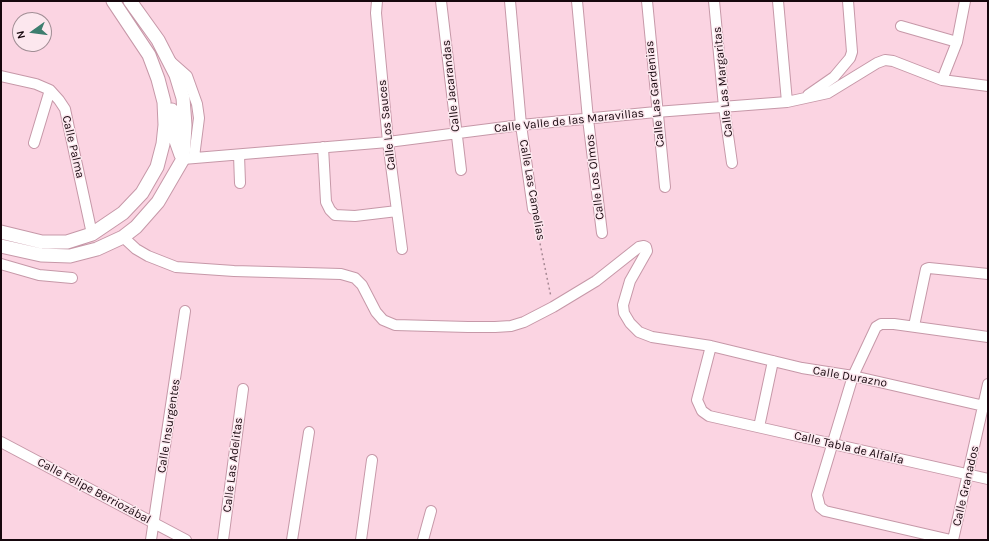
<!DOCTYPE html>
<html>
<head>
<meta charset="utf-8">
<style>
	body { margin:0 }
	#map { position:relative; width:989px; height:541px; overflow:hidden; background:#fbd4e2; font-family:Karla,sans-serif }
	canvas { display:block }
	.frame { position:absolute; inset:0; border:2px solid #16070d; pointer-events:none }
	.north { position:absolute; left:12px; top:12px; width:40px; height:40px; box-sizing:border-box; background:#fce7ee; border:1px solid #a08d94; border-radius:50%; rotate:256deg; font-size:11px; font-weight:700; line-height:16px; text-align:center; color:#16070d }
	.north::after { content:''; display:block; margin:auto; width:14px; height:18px; background:#3d7e6f; clip-path:polygon(50% 0,100% 100%,50% 72%,0 100%) }
</style>
</head>
<body>
<div id="map">
<canvas width="989" height="541"></canvas>
<div class="frame"></div>
<div class="north">N</div>
</div>
<script>
const g = document.querySelector('canvas').getContext('2d');
g.lineJoin = 'round';
const shape = rows => new Path2D(rows.map(r => 'M' + r).join(''));
function trace(path, color, width, dash) { g.strokeStyle = color; g.lineWidth = width; g.lineCap = dash ? 'butt' : 'round'; g.setLineDash(dash || []); g.stroke(path); }
function drawText(font, color, halo, rows, align = 'center') {
  g.font = font + ' Karla,sans-serif'; g.lineWidth = 3; g.setLineDash([]); g.textBaseline = 'middle'; g.strokeStyle = halo; g.fillStyle = color; for (const [text, x, y, turn = 0] of rows) {
    g.save(); g.translate(x, y); g.rotate((+turn || 0) * Math.PI / 180); g.textAlign = isNaN(turn) ? turn : align; if (halo) g.strokeText(text, 0, 0); g.fillText(text, 0, 0); g.restore();
  }
}
const path = shape([
	[535,219,551,297]
]);
const minor = shape([
	[377,1,376,13,388,142,402,249],
	[441,1,461,170],
	[510,1,521,125,533,209],
	[577,1,588,119,602,233],
	[647,1,665,187],
	[714,1,724,107,732,163],
	[778,1,787,102],
	[901,26,957,42],
	[170,61,187,76,197,104,199,118,194,157],
	[1,76,36,84,50,90,59,100,65,109,69,128,92,234],
	[942,80,957,42,965,1],
	[808,95,834,77,850,58,852,52,848,1],
	[34,143,50,90],
	[323,147,326,202,330,210,335,215,355,216,397,211],
	[239,155,240,183],
	[183,159,388,142,521,125,656,112,787,102,828,93,877,63,885,60,893,61,942,80,988,86],
	[123,237,136,249,148,256,176,267,234,271,341,274,355,278,362,285,376,312,383,320,395,325,468,327,495,327,511,326,524,322,553,307,596,281,639,247,644,246,646,247,647,251,630,281,623,305,624,313,630,323,639,332,652,337,711,346,802,368,853,376,988,407],
	[1,264,39,275,72,278],
	[914,326,926,269,929,268,988,274],
	[711,346,697,400,702,411,709,416,988,479],
	[759,427,773,361],
	[1,442,186,540],
	[151,540,185,311],
	[223,540,243,389],
	[292,540,309,432],
	[361,540,372,460],
	[423,540,431,511],
	[951,540,825,511,820,507,817,495,853,376,876,327,881,324,894,324,988,337],
	[953,540,988,384]
]);
const major = shape([
	[172,110,175,138,181,155],
	[1,232,42,242,67,242,92,234,123,213,142,193,157,167,163,144,165,125,164,102,158,79,149,55,113,1],
	[1,246,41,255,70,256,97,249,123,237,136,227,158,202,183,159,185,125,183,98,176,75,158,40,130,1]
]);
const streetNames = [
	["Calle Las Margaritas",723,82,-96],
	["Calle Jacarandas",451,86,-96],
	["Calle Las Gardenias",655,94,-96],
	["Calle Valle de las Maravillas",569,121,-6],
	["Calle Los Sauces",387,125,-96],
	["Calle Palma",73,147,77],
	["Calle Los Olmos",595,177,-97],
	["Calle Las Camelias",532,190,80],
	["Calle Durazno",850,377,10],
	["Calle Insurgentes",169,426,-81],
	["Calle Tabla de Alfalfa",849,448,13],
	["Calle Las Adelitas",233,465,-83],
	["Calle Granados",966,486,-77],
	["Calle Felipe Berriozábal",94,491,28]
];
trace(minor, '#c698a8', 12);
trace(major, '#c698a8', 15);
trace(path, '#a78994', 1.5, [2, 3]);
trace(minor, '#fff', 10);
trace(major, '#fff', 13);
drawText('12px', '#16070d', '#fce7ee', streetNames);
</script>
</body>
</html>
